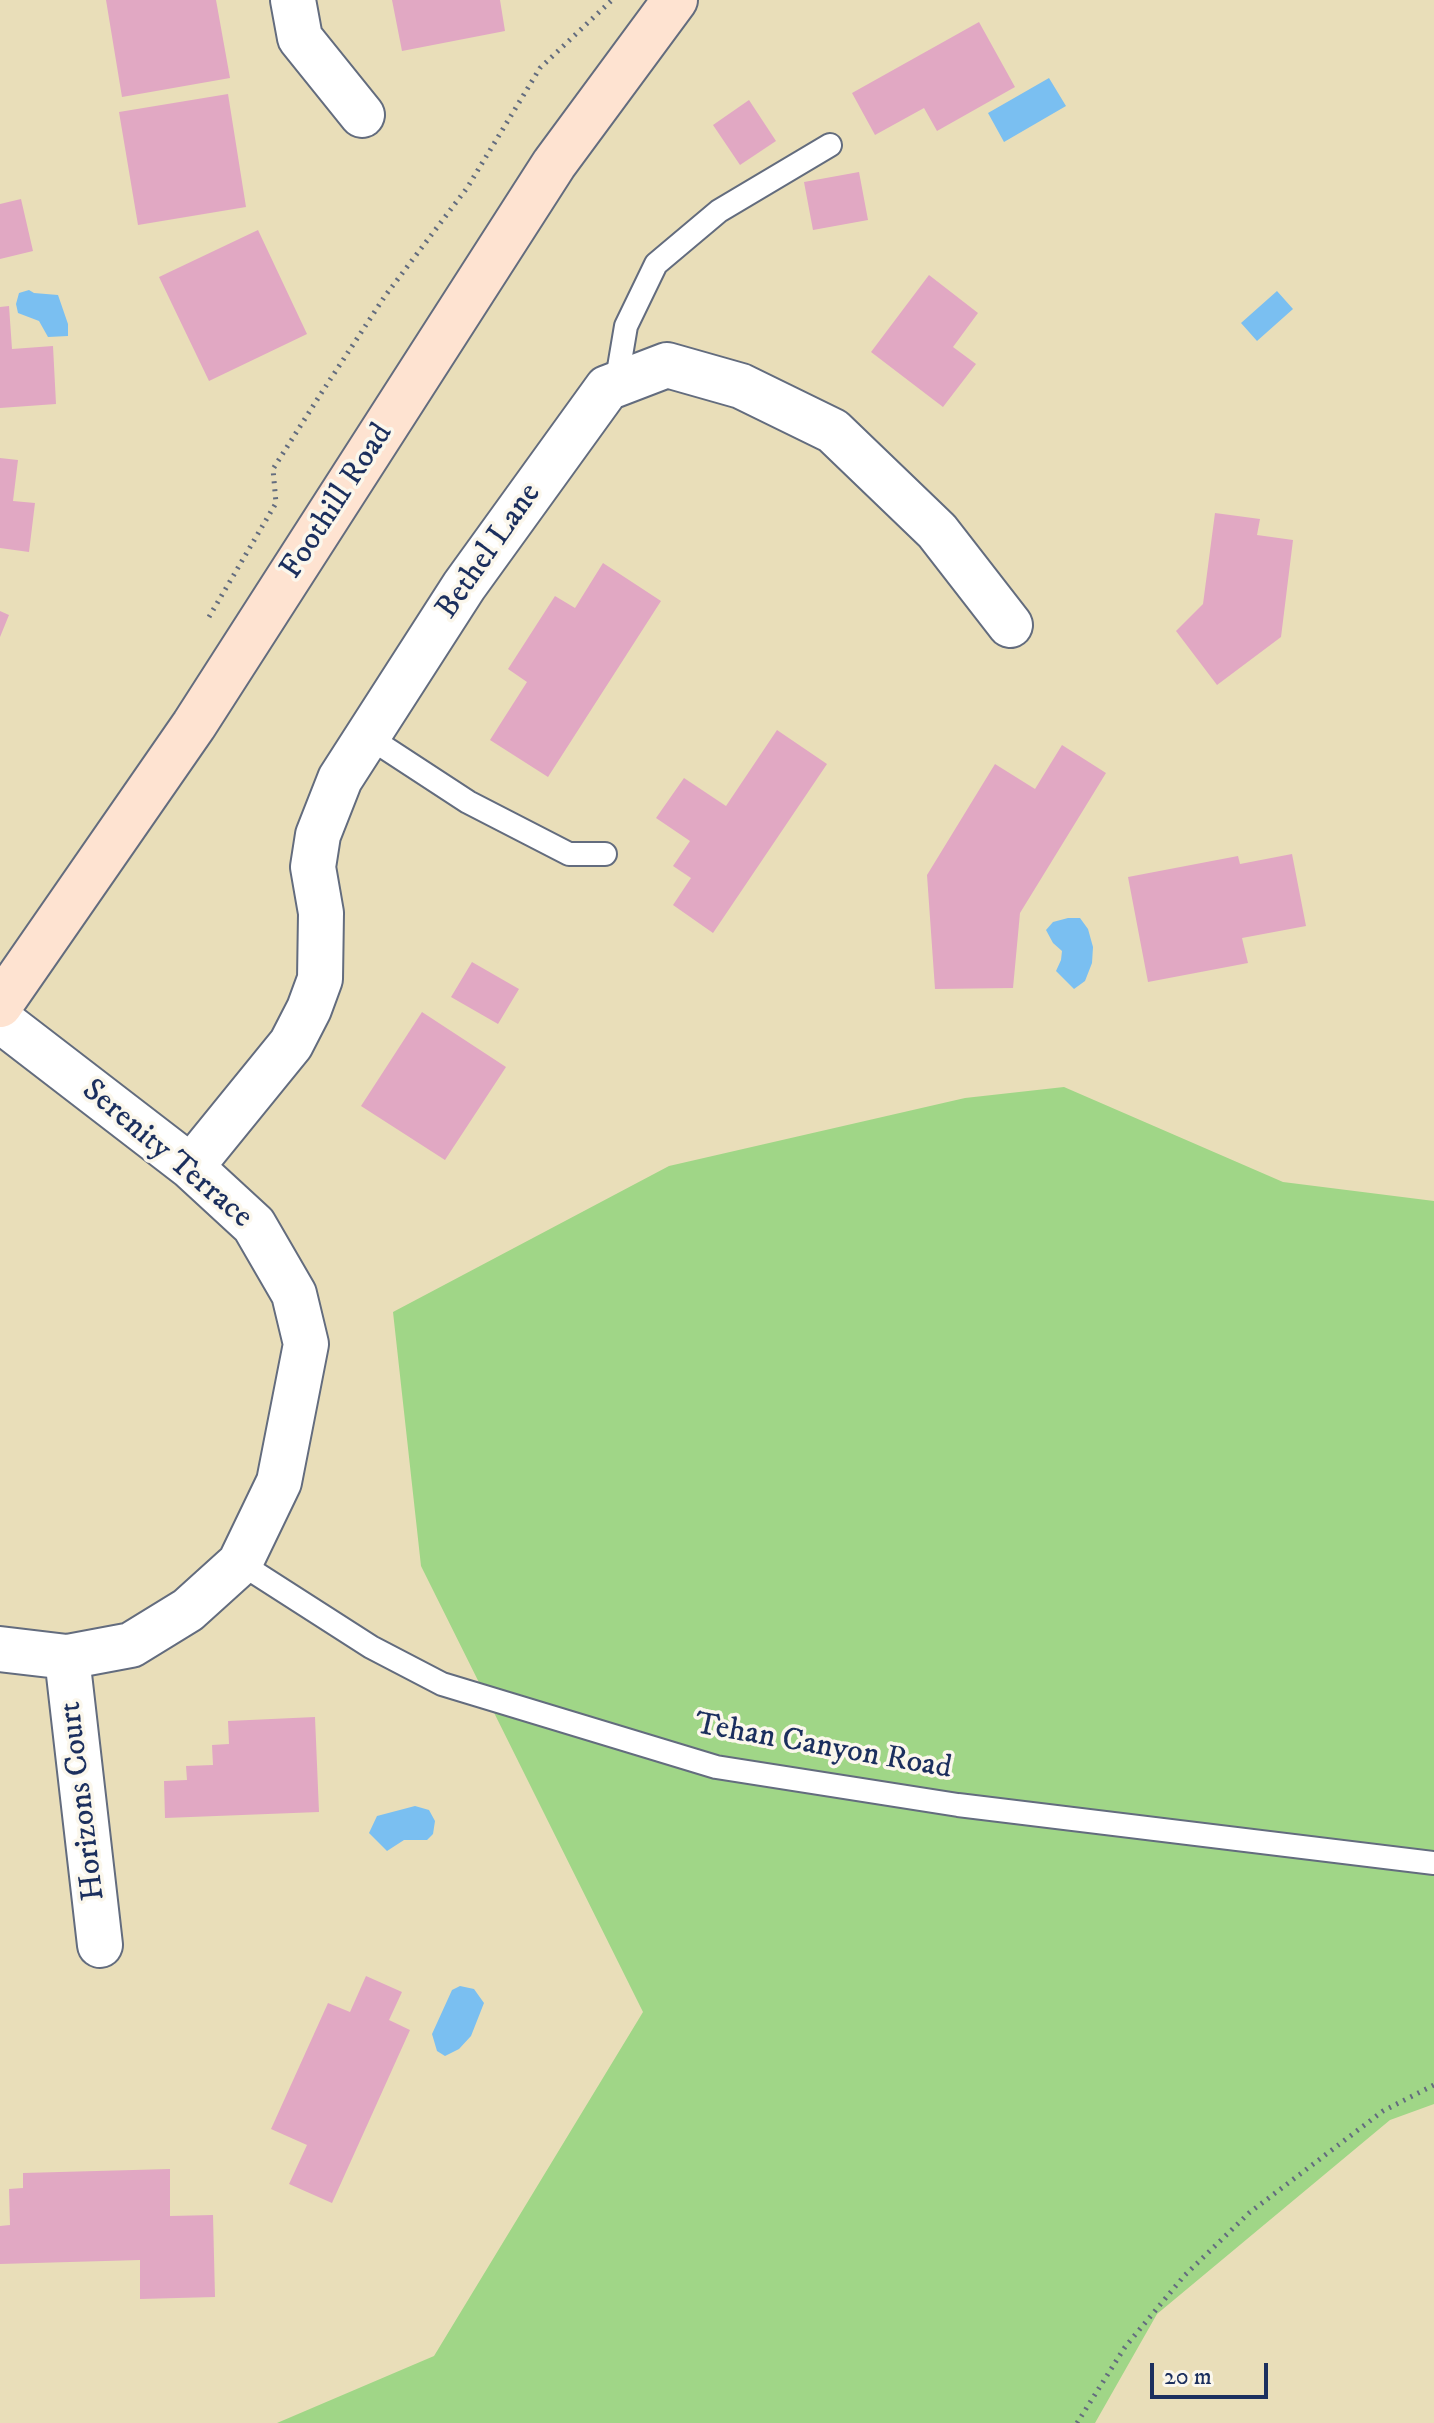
<!DOCTYPE html>
<html>
<head>
<meta charset="utf-8">
<style>
	body { margin:0 }
	#map { position:relative; width:1434px; height:2423px; overflow:hidden; background:#e9deb9; font-family:"IM FELL DW Pica",serif }
	canvas { display:block }
	.scale { position:absolute; left:1150px; top:2363px; width:118px; height:36px; box-sizing:border-box; border:4px solid #1b2f5e; border-top:0; padding-left:10px; font-size:24px; line-height:28px; white-space:nowrap; color:#1b2f5e; -webkit-text-stroke:6px #fbf7ec; paint-order:stroke }
</style>
</head>
<body>
<div id="map">
<canvas width="1434" height="2423"></canvas>
<div class="scale">20 m</div>
</div>
<script>
const g = document.querySelector('canvas').getContext('2d');
g.lineJoin = 'round';
function fill(path, color) { g.fillStyle = color; g.fill(path, 'evenodd'); }
const shape = rows => new Path2D(rows.map(r => 'M' + r).join(''));
function trace(path, color, width, dash) { g.strokeStyle = color; g.lineWidth = width; g.lineCap = dash ? 'butt' : 'round'; g.setLineDash(dash || []); g.stroke(path); }
function drawText(font, color, halo, rows, align = 'center') {
  g.font = font + ' "IM FELL DW Pica",serif'; g.lineWidth = 7; g.setLineDash([]); g.textBaseline = 'middle'; g.strokeStyle = halo; g.fillStyle = color; for (const [text, x, y, turn = 0] of rows) {
    g.save(); g.translate(x, y); g.rotate((+turn || 0) * Math.PI / 180); g.textAlign = isNaN(turn) ? turn : align; if (halo) g.strokeText(text, 0, 0); g.fillText(text, 0, 0); g.restore();
  }
}
const green = shape([
	[1064,1087,1283,1182,1434,1201,1434,2104,1390,2120,1157,2314,1095,2423,277,2423,434,2356,643,2012,421,1566,393,1312,669,1166,965,1098]
]);
const water = shape([
	[1049,78,1066,106,1004,142,988,113],
	[29,290,34,293,58,295,68,324,68,336,48,337,39,321,18,313,16,304,19,293],
	[1277,291,1293,309,1257,341,1241,323],
	[1068,918,1080,918,1088,929,1093,947,1092,963,1085,981,1074,989,1056,971,1061,960,1062,951,1053,943,1046,930,1053,922],
	[415,1806,429,1810,435,1821,433,1834,427,1840,404,1840,387,1851,369,1833,377,1816],
	[460,1986,474,1989,484,2003,471,2036,459,2049,445,2056,437,2051,432,2034,452,1990]
]);
const building = shape([
	[106,0,216,0,230,78,122,97],
	[392,0,500,0,505,31,402,51],
	[979,22,1015,87,937,131,924,108,875,135,852,93],
	[228,94,246,207,138,225,119,112],
	[749,100,776,141,740,165,713,125],
	[859,172,868,220,813,230,804,182],
	[21,199,33,251,0,259,0,204],
	[258,230,307,334,209,381,159,277],
	[929,275,978,313,953,347,976,364,943,407,871,352],
	[9,306,12,349,53,346,56,404,0,408,0,307],
	[0,458,18,460,13,501,35,503,29,552,0,548],
	[1215,513,1260,519,1257,535,1293,540,1281,637,1217,685,1176,631,1203,604],
	[603,563,661,601,548,777,490,740,527,682,508,669,555,596,575,608],
	[0,611,9,615,0,637],
	[777,730,827,764,713,933,673,905,691,878,673,866,690,841,656,818,684,778,726,806],
	[1062,745,1106,773,1020,913,1013,988,935,989,927,875,995,764,1035,789],
	[1292,854,1306,926,1242,938,1248,963,1148,982,1128,877,1238,856,1240,864],
	[472,962,519,989,498,1024,451,997],
	[422,1012,506,1067,445,1160,361,1106],
	[315,1717,319,1812,165,1818,164,1781,187,1780,186,1766,213,1765,212,1745,229,1744,228,1721],
	[366,1976,402,1992,389,2020,410,2030,332,2203,289,2184,307,2145,271,2129,328,2003,350,2012],
	[170,2169,170,2216,213,2215,215,2297,140,2299,140,2260,0,2264,0,2226,10,2225,9,2189,23,2188,23,2173]
]);
const path = shape([
	[209,617,276,503,273,469,322,392,385,296,467,188,540,68,612,0],
	[1077,2423,1125,2347,1184,2276,1249,2213,1383,2111,1434,2085]
]);
const service = shape([
	[616,385,626,326,656,264,719,211,830,145],
	[367,736,468,802,569,854,605,854],
	[240,1563,371,1647,442,1684,716,1767,958,1805,1434,1863]
]);
const minor = shape([
	[293,0,300,38,362,115],
	[0,1020,191,1167,254,1225,294,1294,306,1344,279,1482,240,1563,188,1610,131,1645,67,1657,0,1649],
	[191,1167,291,1044,309,1009,320,979,321,913,313,867,318,835,340,779,464,586,607,388,667,365,741,386,833,431,937,531,1010,625],
	[67,1657,100,1945]
]);
const secondary = shape([
	[0,1005,194,725,554,164,675,0]
]);
const streetNames = [
	["Foothill Road",338,502,-57],
	["Bethel Lane",490,552,-55],
	["Serenity Terrace",166,1155,40],
	["Tehan Canyon Road",823,1748,10],
	["Horizons Court",84,1801,-97]
];
fill(green, '#a0d687');
fill(water, '#7abff1');
fill(building, '#e1a8c3');
trace(service, '#636c7e', 26);
trace(minor, '#636c7e', 48);
trace(secondary, '#636c7e', 48);
trace(path, '#636c7e', 5, [2, 6]);
trace(service, '#fff', 22);
trace(minor, '#fff', 44);
trace(secondary, '#fee3d1', 44);
drawText('32px', '#1b2f5e', '#fbf7ec', streetNames);
</script>
</body>
</html>
